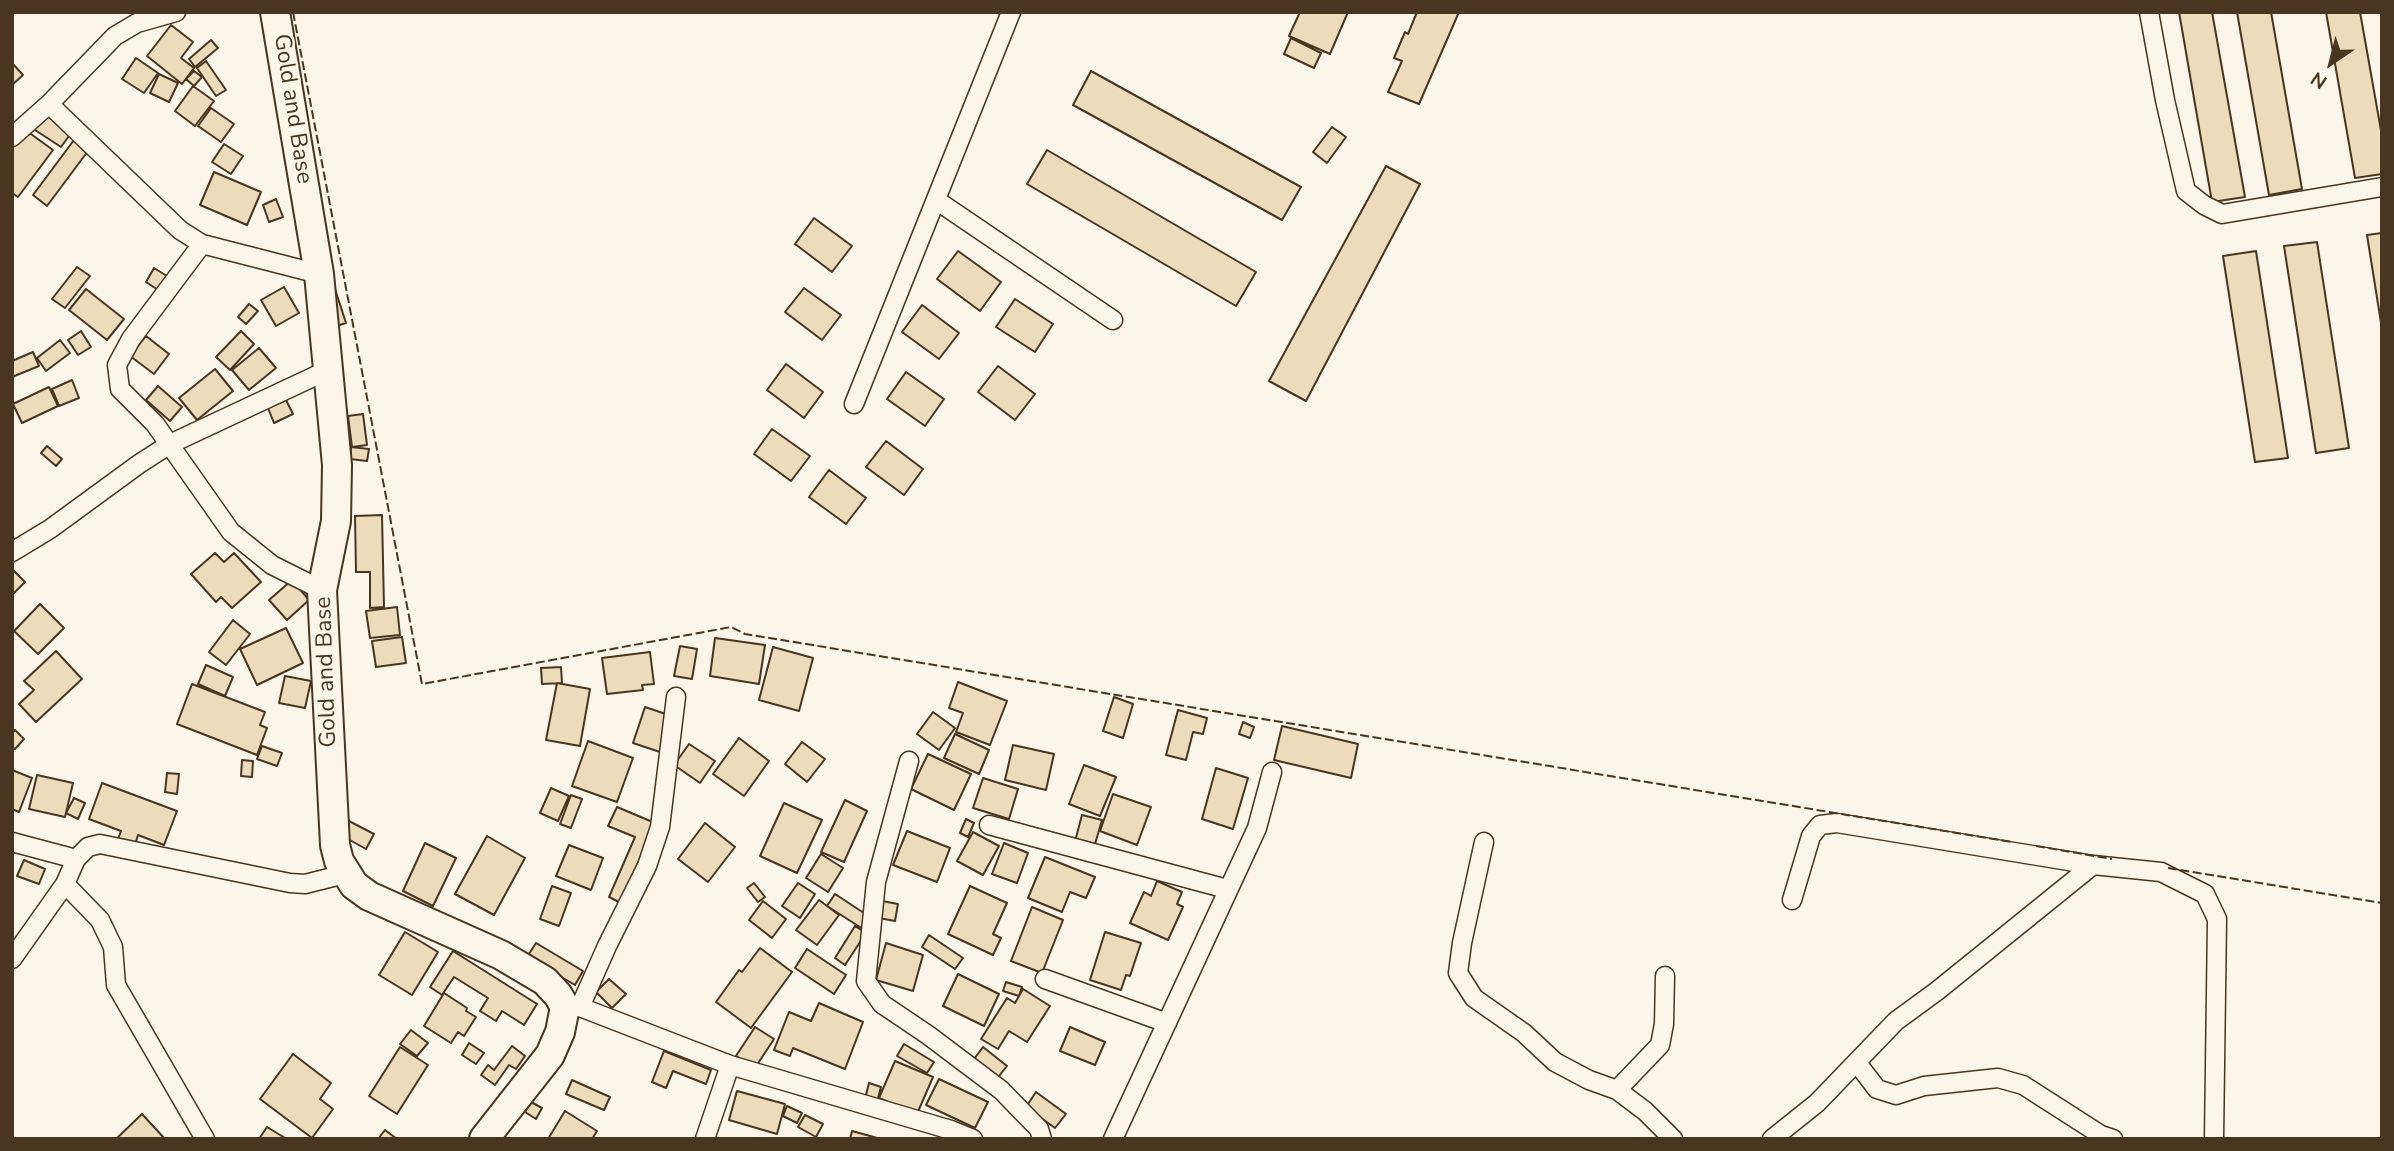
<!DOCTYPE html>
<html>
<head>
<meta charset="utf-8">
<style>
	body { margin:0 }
	#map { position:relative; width:2394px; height:1151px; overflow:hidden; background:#fbf6e9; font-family:"Nunito Sans",sans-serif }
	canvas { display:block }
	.frame { position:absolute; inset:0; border:14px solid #4a3520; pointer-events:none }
	.north { position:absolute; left:2296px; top:28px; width:70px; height:70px; -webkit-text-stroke:5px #fbf6e9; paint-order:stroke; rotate:215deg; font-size:19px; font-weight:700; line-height:28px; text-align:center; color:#4a3520 }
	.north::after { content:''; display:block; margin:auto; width:24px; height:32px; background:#4a3520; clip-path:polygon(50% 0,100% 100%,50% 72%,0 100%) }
</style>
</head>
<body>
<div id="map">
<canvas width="2394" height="1151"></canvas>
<div class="frame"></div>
<div class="north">N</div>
</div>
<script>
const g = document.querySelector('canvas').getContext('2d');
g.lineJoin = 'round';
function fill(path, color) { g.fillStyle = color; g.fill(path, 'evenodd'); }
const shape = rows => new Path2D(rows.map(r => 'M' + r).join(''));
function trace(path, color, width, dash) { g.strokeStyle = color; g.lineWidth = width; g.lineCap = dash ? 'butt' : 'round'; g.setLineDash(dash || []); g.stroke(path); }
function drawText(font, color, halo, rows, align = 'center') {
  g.font = font + ' "Nunito Sans",sans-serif'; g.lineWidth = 5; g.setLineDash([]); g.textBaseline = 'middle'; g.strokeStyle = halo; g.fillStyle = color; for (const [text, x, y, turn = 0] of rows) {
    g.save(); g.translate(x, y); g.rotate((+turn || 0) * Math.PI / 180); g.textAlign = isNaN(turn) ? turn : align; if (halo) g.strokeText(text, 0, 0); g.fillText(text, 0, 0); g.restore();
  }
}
const building = shape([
	[1300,12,1348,12,1330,54,1289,36,1300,12],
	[1417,12,1459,12,1419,104,1388,92,1402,61,1394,58,1405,32,1408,34,1417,12],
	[2179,12,2212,12,2245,197,2212,202,2179,12],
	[2237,12,2271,12,2302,189,2269,195,2237,12],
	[2326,12,2360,12,2382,136,2382,174,2355,178,2326,12],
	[171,25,193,42,181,58,194,68,182,84,147,56,171,25],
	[1291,38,1321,53,1314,68,1284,54,1291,38],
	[211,40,218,48,195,67,189,59,211,40],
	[136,58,158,73,144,93,122,79,136,58],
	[206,61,226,90,216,96,197,68,206,61],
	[12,63,23,75,12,85,12,63],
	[194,71,202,77,194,86,186,79,194,71],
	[1091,71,1301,187,1282,220,1073,105,1091,71],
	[159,74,178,83,169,102,150,93,159,74],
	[193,86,214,101,195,126,175,111,193,86],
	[211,108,234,124,221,142,198,126,211,108],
	[45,109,74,129,61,147,32,128,45,109],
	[1332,127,1346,137,1327,163,1313,152,1332,127],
	[24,129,53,150,18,197,12,193,12,145,24,129],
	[74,140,88,151,47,206,33,195,74,140],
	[224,144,243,156,231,174,212,162,224,144],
	[1047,150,1256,272,1236,306,1027,184,1047,150],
	[1386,166,1420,184,1306,401,1269,381,1386,166],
	[214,172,261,192,247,225,200,205,214,172],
	[276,199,283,217,269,222,263,205,276,199],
	[814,218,852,246,832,272,795,244,814,218],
	[2382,233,2382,329,2367,235,2382,233],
	[2317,242,2349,448,2316,453,2284,246,2317,242],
	[958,251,1001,282,980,311,937,279,958,251],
	[2256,251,2288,458,2255,462,2223,256,2256,251],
	[77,267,90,276,65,308,52,299,77,267],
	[154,268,167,276,158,290,146,282,154,268],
	[334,286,346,323,333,327,320,290,334,286],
	[284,287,299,313,276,326,261,300,284,287],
	[804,288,841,315,822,340,785,312,804,288],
	[86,289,124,319,107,340,69,310,86,289],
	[1015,299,1053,324,1035,352,996,327,1015,299],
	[249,304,258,311,246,324,238,317,249,304],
	[922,305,959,333,939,359,902,332,922,305],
	[81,331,91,347,78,355,68,340,81,331],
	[241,331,254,344,230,370,216,357,241,331],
	[146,336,169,354,154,374,130,356,146,336],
	[60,340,70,353,46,371,37,358,60,340],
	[259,348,276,368,249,390,232,370,259,348],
	[33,352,39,366,12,377,12,361,33,352],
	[786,364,823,392,804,418,767,390,786,364],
	[998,366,1035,394,1015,420,978,392,998,366],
	[215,369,233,391,197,420,179,398,215,369],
	[906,372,944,399,925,426,887,399,906,372],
	[72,380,79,398,59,406,52,389,72,380],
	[158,386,182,407,170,421,146,400,158,386],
	[49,387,58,406,22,423,13,404,49,387],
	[286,400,293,414,274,423,268,408,286,400],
	[363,414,367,445,352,447,348,416,363,414],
	[772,429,810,456,791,481,754,454,772,429],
	[886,441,923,469,904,495,866,467,886,441],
	[47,446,62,459,56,466,41,453,47,446],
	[351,447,369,449,367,461,350,459,351,447],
	[829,470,866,498,846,524,809,497,829,470],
	[382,515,384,607,370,608,370,572,356,572,355,516,382,515],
	[215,553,224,562,234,553,261,582,232,608,221,597,216,602,191,574,215,553],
	[12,569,25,582,14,593,12,591,12,569],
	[292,580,309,600,287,620,269,600,292,580],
	[40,604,64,628,38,654,14,631,40,604],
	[397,607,400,635,370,638,366,611,397,607],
	[233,620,250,634,226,665,209,652,233,620],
	[286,628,303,663,257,685,240,649,286,628],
	[402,637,406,663,376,667,372,641,402,637],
	[715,638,765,645,759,684,710,676,715,638],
	[680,646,697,649,692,679,674,676,680,646],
	[773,647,813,658,799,711,759,700,773,647],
	[56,651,82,679,36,722,19,704,34,690,24,681,56,651],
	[650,652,654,684,642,685,643,690,607,694,602,658,650,652],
	[206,665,233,677,225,696,198,684,206,665],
	[561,667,562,683,542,684,541,668,561,667],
	[285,676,311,681,305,708,279,703,285,676],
	[958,682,1007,701,990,745,956,732,963,713,949,708,958,682],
	[557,683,590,689,580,746,546,740,557,683],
	[192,684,265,712,260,725,267,728,257,755,177,724,192,684],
	[1114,697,1133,704,1123,738,1103,731,1114,697],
	[645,707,672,716,660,752,633,743,645,707],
	[1178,710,1207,718,1203,734,1193,732,1186,760,1166,755,1178,710],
	[933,712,955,728,939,750,917,734,933,712],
	[1243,722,1254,727,1250,738,1239,734,1243,722],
	[1282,726,1358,744,1351,778,1274,760,1282,726],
	[15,730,24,739,15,749,12,747,12,733,15,730],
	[955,734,989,750,979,774,944,758,955,734],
	[739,738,769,761,744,796,713,774,739,738],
	[588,741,633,758,617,802,572,786,588,741],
	[802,742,825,759,807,782,785,764,802,742],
	[689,744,715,761,700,783,674,765,689,744],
	[1013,745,1054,754,1046,790,1005,780,1013,745],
	[262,746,282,753,277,766,257,759,262,746],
	[928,754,971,774,954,810,911,789,928,754],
	[242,760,253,761,252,777,241,776,242,760],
	[1084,765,1116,777,1100,816,1069,804,1084,765],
	[1216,768,1248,778,1233,829,1202,819,1216,768],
	[12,770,32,778,19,812,12,809,12,770],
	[167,773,179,774,177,794,165,792,167,773],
	[37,775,73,783,65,817,29,809,37,775],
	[983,778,1018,789,1009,819,973,808,983,778],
	[102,783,177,811,164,845,138,835,135,845,118,839,121,831,89,819,102,783],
	[551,788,569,796,558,821,540,813,551,788],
	[1113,794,1151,807,1137,845,1100,831,1113,794],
	[571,795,582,799,571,828,560,824,571,795],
	[74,798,85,803,78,819,66,813,74,798],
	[845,800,867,811,844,862,821,852,845,800],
	[784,803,822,820,797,873,760,856,784,803],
	[617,807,655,823,621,903,609,897,635,837,608,826,617,807],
	[1082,815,1102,820,1093,851,1074,845,1082,815],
	[966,819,974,823,968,837,960,833,966,819],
	[347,820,374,834,366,849,339,834,347,820],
	[705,823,735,847,708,882,678,859,705,823],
	[907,831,950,848,937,882,893,865,907,831],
	[973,832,999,846,983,875,957,861,973,832],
	[487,836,525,858,494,915,455,894,487,836],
	[425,843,456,858,433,906,403,891,425,843],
	[1004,843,1028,853,1017,883,992,874,1004,843],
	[569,845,603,858,591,890,556,876,569,845],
	[821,854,843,868,828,892,806,878,821,854],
	[1045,857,1095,877,1086,898,1070,892,1062,912,1028,898,1045,857],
	[24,860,45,869,39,884,17,876,24,860],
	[1157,881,1182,892,1177,904,1183,907,1168,940,1130,923,1144,892,1151,896,1157,881],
	[754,883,765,897,758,902,747,888,754,883],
	[798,883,815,894,800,918,782,906,798,883],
	[552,886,571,893,559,926,540,919,552,886],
	[970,886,1007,903,993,934,1001,938,993,955,948,934,970,886],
	[835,894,870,917,863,929,827,906,835,894],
	[819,900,839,915,817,945,796,930,819,900],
	[763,901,786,919,772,938,749,920,763,901],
	[882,901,898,904,895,921,879,918,882,901],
	[1032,907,1063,920,1042,973,1011,961,1032,907],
	[855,926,866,933,845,965,835,958,855,926],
	[405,932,438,952,412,995,379,975,405,932],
	[1105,932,1141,943,1130,976,1126,975,1121,990,1090,980,1105,932],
	[929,935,963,958,955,969,922,947,929,935],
	[536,943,583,971,575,985,527,957,536,943],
	[886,943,923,955,913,991,876,980,886,943],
	[760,948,792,972,751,1028,716,1002,739,970,742,972,760,948],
	[807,949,846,975,834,994,795,968,807,949],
	[453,951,537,1004,524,1025,502,1011,496,1021,480,1011,488,998,454,977,442,995,430,987,453,951],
	[958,974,999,994,984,1026,943,1006,958,974],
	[609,979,626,994,612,1008,596,992,609,979],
	[1006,982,1022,987,1019,996,1003,991,1006,982],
	[1023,989,1050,1006,1027,1042,1009,1031,998,1049,981,1039,1007,998,1015,1003,1023,989],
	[444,993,467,1008,466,1011,476,1017,464,1036,458,1032,451,1043,424,1026,444,993],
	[819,1003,863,1022,845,1069,793,1048,790,1056,774,1050,789,1012,811,1021,819,1003],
	[755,1027,774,1039,755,1068,736,1056,755,1027],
	[1070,1027,1105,1042,1095,1065,1060,1051,1070,1027],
	[411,1030,428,1043,417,1056,400,1044,411,1030],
	[469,1043,484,1053,476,1064,462,1055,469,1043],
	[904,1044,934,1062,927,1073,897,1056,904,1044],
	[512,1046,525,1056,516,1069,509,1065,495,1085,481,1075,488,1065,494,1070,512,1046],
	[400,1047,428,1065,397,1114,369,1096,400,1047],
	[983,1047,1007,1066,995,1081,971,1063,983,1047],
	[664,1051,711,1070,706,1084,673,1071,666,1088,652,1082,664,1051],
	[293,1054,331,1083,320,1099,333,1109,312,1138,260,1099,293,1054],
	[895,1061,933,1077,917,1114,879,1098,895,1061],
	[939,1079,988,1102,975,1128,926,1105,939,1079],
	[572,1080,610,1097,604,1110,566,1094,572,1080],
	[869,1083,881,1087,877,1102,865,1099,869,1083],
	[737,1091,785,1104,777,1134,729,1120,737,1091],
	[1036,1092,1066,1114,1055,1128,1026,1107,1036,1092],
	[531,1102,542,1108,536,1119,525,1112,531,1102],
	[787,1106,802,1113,797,1123,783,1116,787,1106],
	[565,1111,597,1131,592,1139,548,1139,565,1111],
	[142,1114,165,1139,116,1139,142,1114],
	[805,1115,823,1124,816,1137,798,1127,805,1115],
	[267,1127,285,1138,285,1139,259,1139,267,1127],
	[385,1130,397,1139,378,1139,385,1130],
	[852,1131,881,1139,850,1139,852,1131]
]);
const street = shape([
	[2149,12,2165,100,2186,191,2204,205,2222,214,2382,187],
	[49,104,180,230,202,244,319,274],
	[12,137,49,104,115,36,137,23,176,12],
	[936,200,1113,320],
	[202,244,131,339,117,365,120,389,155,424,231,532,272,565,322,590],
	[854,404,1011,12],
	[12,552,50,529,139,464,170,444,328,370],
	[909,761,876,882,866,981,882,1004,928,1035,1001,1090,1039,1129,1042,1139],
	[989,825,1227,889],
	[12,842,76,859],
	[1484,842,1462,943,1458,973,1474,998,1524,1033,1555,1062,1589,1080,1617,1090,1645,1111,1673,1139],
	[65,884,100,920,113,947,116,985,205,1139],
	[1792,900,1811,836,1820,825,1837,823,2093,865],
	[12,959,65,884,76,859,88,847,100,844,290,883,305,884,345,874],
	[1045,979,1167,1023],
	[565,1007,580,1007,730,1065,951,1130,973,1139],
	[580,1007,607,946,647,866,660,827,676,697],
	[1857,1063,1877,1089,1896,1095,1924,1086,1998,1078,2023,1085,2101,1135,2113,1139],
	[1617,1090,1660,1045,1664,1024,1665,976],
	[705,1139,730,1065],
	[1113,1139,1257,828,1272,772],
	[1772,1139,1817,1103,1896,1021,1937,991,2093,865,2161,872,2205,894,2217,919,2214,1139]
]);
const primary = shape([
	[275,12,319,274,337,465,336,521,322,590,335,845,339,861,354,885,369,896,501,955,545,981,558,995,565,1007,560,1032,550,1055,484,1139]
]);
const fence = shape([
	[293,12,422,684,731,627,745,634,2012,842],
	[2036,846,2112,859],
	[2168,868,2382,903]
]);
const streetNames = [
	["Gold and Base",292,109,81],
	["Gold and Base",327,672,-92]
];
fill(building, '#ecdcbc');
trace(building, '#4a3520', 2);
trace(street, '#4a3520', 21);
trace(primary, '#4a3520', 32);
trace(street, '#fbf6e9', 18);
trace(primary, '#fbf6e9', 28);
trace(fence, '#4a3520', 2, [9, 3.5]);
drawText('23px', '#4a3520', '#fbf6e9', streetNames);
</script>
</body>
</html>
